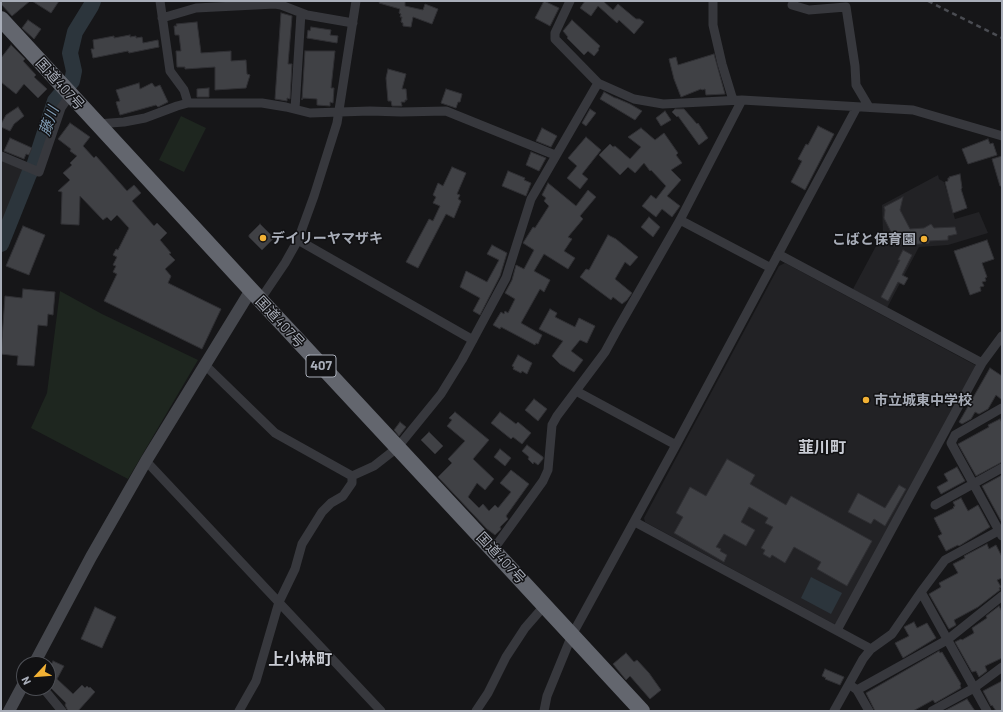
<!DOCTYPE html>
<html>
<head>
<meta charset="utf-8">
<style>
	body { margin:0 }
	#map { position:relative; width:1003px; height:712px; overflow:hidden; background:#161618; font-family:Barlow,sans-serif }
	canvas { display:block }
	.frame { position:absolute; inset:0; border:2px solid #a8adb8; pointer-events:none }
	.north { position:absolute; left:16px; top:656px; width:40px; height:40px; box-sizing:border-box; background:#111113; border:1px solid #4d4f55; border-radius:50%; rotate:244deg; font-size:11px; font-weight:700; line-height:16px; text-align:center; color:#a8adb8 }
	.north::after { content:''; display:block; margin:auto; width:14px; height:18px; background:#f2b134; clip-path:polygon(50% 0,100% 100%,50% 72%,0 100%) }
</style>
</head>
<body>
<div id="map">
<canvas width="1003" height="712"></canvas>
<div class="frame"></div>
<div class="north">N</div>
</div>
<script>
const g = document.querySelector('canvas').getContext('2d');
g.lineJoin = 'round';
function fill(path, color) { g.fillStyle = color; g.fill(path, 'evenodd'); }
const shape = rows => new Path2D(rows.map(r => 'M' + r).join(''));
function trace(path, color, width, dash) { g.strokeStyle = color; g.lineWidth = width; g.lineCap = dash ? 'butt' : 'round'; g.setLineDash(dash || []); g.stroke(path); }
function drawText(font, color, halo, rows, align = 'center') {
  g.font = font + ' Barlow,"Noto Sans JP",sans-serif'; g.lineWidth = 3; g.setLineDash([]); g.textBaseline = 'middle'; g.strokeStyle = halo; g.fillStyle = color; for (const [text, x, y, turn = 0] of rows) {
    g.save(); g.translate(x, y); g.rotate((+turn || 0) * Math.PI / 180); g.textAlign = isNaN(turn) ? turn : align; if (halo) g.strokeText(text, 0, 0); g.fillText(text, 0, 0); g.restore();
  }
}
const built = shape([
	[1,160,25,171,1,228],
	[938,175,939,179,944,182,955,219,979,212,988,233,948,245,919,247,887,308,854,290,853,289,883,233,882,205],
	[785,263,975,365,976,368,838,623,834,624,645,522,644,518,779,266]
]);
const green = shape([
	[181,116,206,128,184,172,159,160],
	[60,291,102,314,198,360,128,479,31,428,47,393]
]);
const water = shape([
	[811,577,842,593,831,614,801,598]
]);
const river = shape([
	[1,244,29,174,34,166,55,101,72,81,74,71,70,53,75,32,91,6,93,1]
]);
const building = shape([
	[1,1,30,1,12,16,1,4,1,1],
	[32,1,59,1,51,13,32,1],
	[380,1,405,1,405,6,423,10,425,4,438,9,432,24,413,17,411,27,403,26,403,23,401,22,402,17,400,17,401,14,399,13,400,9,379,3,380,1],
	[544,1,559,8,550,26,535,18,544,1],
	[585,1,603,1,613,10,618,4,636,19,640,19,644,22,634,34,619,20,617,23,598,6,591,16,580,8,585,1],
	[281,13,292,16,288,64,292,64,290,99,287,98,287,101,275,99,281,13],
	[28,20,41,29,34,39,22,28,28,20],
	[572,20,600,46,598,49,599,50,594,56,588,51,584,55,567,38,568,37,563,31,572,20],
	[197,22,201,53,231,51,231,61,246,60,247,74,250,75,246,88,215,90,215,67,185,69,185,67,177,67,176,51,181,51,179,35,175,35,174,26,177,26,176,24,197,22],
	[311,27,331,30,330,35,338,36,337,43,307,38,308,30,310,31,311,27],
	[130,35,130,37,136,36,136,38,142,37,143,43,158,40,159,47,129,53,128,51,93,58,91,49,94,49,93,40,114,36,114,38,130,35],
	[11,45,25,59,23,61,36,75,34,77,47,89,38,98,24,84,16,94,1,82,1,58,11,45],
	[305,51,335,51,331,88,334,88,333,103,330,102,330,106,317,105,317,99,302,98,302,100,305,51],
	[714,54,725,94,706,95,705,89,702,90,701,89,681,97,674,79,669,59,676,57,678,65,714,54],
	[388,69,406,74,402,89,406,89,407,100,405,100,405,102,401,102,402,106,392,106,391,101,388,101,386,78,388,69],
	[139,83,140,89,152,83,155,87,160,85,168,102,158,107,156,105,120,115,116,102,120,101,116,90,139,83],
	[209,88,209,97,197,97,197,89,209,88],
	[446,89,462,94,460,102,458,102,456,108,441,103,446,89],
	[604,92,615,98,616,98,630,104,642,111,635,120,600,99,604,92],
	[18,107,24,116,14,124,10,131,1,127,1,124,6,115,18,107],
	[590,109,596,113,586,126,582,123,590,109],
	[675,109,684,109,697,124,698,123,708,138,699,145,678,116,677,117,672,112,675,109],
	[665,111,671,120,661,126,656,118,665,111],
	[70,123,90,137,83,146,94,158,96,156,127,191,134,185,141,193,132,201,154,226,157,223,167,233,160,240,171,253,169,254,175,260,165,269,171,276,168,283,221,309,202,349,104,301,117,274,113,272,116,266,113,265,117,257,113,255,116,249,118,250,129,228,117,215,111,221,107,217,103,220,80,196,79,225,61,224,62,192,58,191,70,180,63,173,72,165,70,163,77,156,70,151,71,149,58,139,70,123],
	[818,126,834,134,805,190,791,182,802,161,798,159,806,144,808,145,818,126],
	[542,128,557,136,551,147,536,141,542,128],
	[641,128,655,140,664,133,678,153,676,155,682,163,671,170,681,180,667,196,680,206,672,217,662,209,656,217,642,206,651,195,656,199,666,186,651,170,650,171,644,163,635,173,628,167,620,175,599,155,610,144,613,147,615,146,630,159,641,147,628,137,641,128],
	[586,137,601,150,582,174,588,179,580,189,567,178,577,166,568,158,586,137],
	[10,138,32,148,29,155,26,154,24,159,4,151,10,138],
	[988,139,990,144,993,143,997,155,968,164,962,149,988,139],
	[531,152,546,158,539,171,526,165,531,152],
	[1002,156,1002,186,1000,186,992,159,1002,156],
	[452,167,466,173,457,194,460,195,458,199,461,201,454,218,446,214,418,268,406,262,429,219,433,221,440,206,433,203,436,197,433,195,438,183,443,186,452,167],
	[508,171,525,178,524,180,531,183,526,196,502,186,508,171],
	[960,174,962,188,961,189,967,208,953,213,945,182,948,181,948,178,950,178,949,177,960,174],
	[548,183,576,206,588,190,596,197,580,216,583,219,568,237,572,239,564,251,575,258,568,269,544,254,534,271,550,280,544,292,540,289,521,323,542,335,538,344,536,343,535,345,501,327,500,329,493,325,501,312,504,314,505,311,508,313,515,299,505,293,512,280,516,265,524,269,534,250,523,243,533,227,535,228,549,206,544,201,546,198,542,195,548,183],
	[903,197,900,210,910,229,924,228,931,224,934,228,955,227,957,234,948,236,948,240,929,241,929,243,919,244,890,246,886,239,893,236,884,218,885,210,884,207,903,197],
	[649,217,660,227,653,237,641,227,649,217],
	[260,224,274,238,262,250,249,237,249,235,260,224],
	[23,226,45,235,29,275,6,266,23,226],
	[608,235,616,239,638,257,630,266,625,262,615,279,632,293,627,300,622,304,613,297,611,300,580,277,586,269,589,270,608,235],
	[987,240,994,259,982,263,987,277,985,278,986,281,982,282,984,286,980,287,981,291,970,295,954,251,987,240],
	[492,245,507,253,500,276,480,315,473,311,480,298,460,287,466,271,487,282,499,260,487,254,492,245],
	[903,250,912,255,902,275,908,278,904,285,898,282,888,301,881,297,900,260,898,260,903,250],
	[23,289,55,292,53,315,48,314,47,326,38,325,34,366,17,365,18,356,1,354,5,296,22,298,23,289],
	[550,309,557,313,555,317,575,327,579,318,595,326,587,343,580,340,571,351,583,360,574,372,560,364,552,356,563,341,539,329,550,309],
	[518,355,532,363,527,374,522,371,521,373,513,369,514,367,512,366,518,355],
	[990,368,1002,376,1002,400,996,395,988,409,979,414,975,412,971,419,962,424,959,422,962,417,990,368],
	[534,399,547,409,538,421,525,410,534,399],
	[455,412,489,440,473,459,494,479,485,490,477,483,468,497,479,508,483,504,489,511,495,505,498,508,511,492,500,483,511,470,529,484,506,516,508,519,500,527,501,529,495,535,487,529,438,477,452,463,448,459,465,441,447,426,452,420,449,418,455,412],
	[500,412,516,424,518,422,531,433,522,444,513,437,511,439,491,423,500,412],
	[1000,419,1002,423,1002,462,976,476,958,444,989,427,988,425,1000,419],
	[400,422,406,427,399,436,394,430,400,422],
	[429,432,443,446,435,454,421,440,429,432],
	[527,445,543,457,543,459,538,465,534,462,533,464,528,459,529,457,522,451,527,445],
	[500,449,511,458,505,466,494,457,500,449],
	[727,459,755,475,750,484,786,505,791,496,872,541,847,586,817,569,821,562,794,547,785,563,772,555,770,558,763,554,765,550,761,548,773,527,765,523,768,518,749,507,741,522,755,530,746,546,724,534,716,547,721,549,720,551,727,555,724,562,674,533,683,517,676,513,690,487,706,496,727,459],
	[957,467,965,481,941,494,937,487,948,481,944,474,957,467],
	[1002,475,1002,521,1001,521,982,486,1002,475],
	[899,485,906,489,885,526,874,519,871,524,848,512,858,493,885,508,899,485],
	[961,498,968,511,978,505,990,527,959,546,958,545,946,551,938,536,942,534,934,518,954,508,953,507,955,506,953,502,961,498],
	[987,544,989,549,996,545,1002,557,1002,578,997,580,1001,587,999,588,1000,590,978,607,954,620,956,625,949,629,929,594,941,587,939,583,958,573,953,564,965,558,964,556,987,544],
	[999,606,1002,612,1002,658,985,666,987,671,979,677,976,671,972,672,955,642,961,639,962,640,974,633,972,628,987,618,986,616,999,606],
	[95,607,116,617,102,648,81,639,95,607],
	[914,622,917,628,927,623,936,638,903,658,895,643,909,636,904,627,914,622],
	[939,651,940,653,942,652,961,684,960,685,961,688,935,703,933,700,913,711,875,711,866,693,939,651],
	[626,653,634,662,637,660,649,673,661,690,650,699,630,676,626,680,613,664,626,653],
	[53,661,64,666,57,679,73,694,82,685,85,688,87,686,89,688,90,687,95,692,78,711,68,711,65,705,66,703,48,685,48,671,53,661],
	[825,669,844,677,840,685,825,679,826,678,822,676,825,669],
	[1002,681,1002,711,996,711,992,705,991,706,983,691,1002,681],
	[967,699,975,711,944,711,967,699]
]);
const street = shape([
	[160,1,170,71,184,90,188,103],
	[570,1,555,33,555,39,598,83,634,99,663,104,742,100,913,110,1002,136],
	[713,1,713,25,722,64,733,100],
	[792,5,809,10,846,7,855,66,856,85,869,107],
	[162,18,196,8,275,4,281,5,307,15,353,23],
	[295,109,301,13],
	[97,124,124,122,145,118,177,106,188,103,262,103,286,107,310,113,370,111,401,112,446,111,555,155],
	[1,156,39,172,61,108,70,95],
	[680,220,771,268],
	[298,240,473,340],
	[778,254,982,363],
	[260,300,285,263,298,240,314,196,337,123,356,1],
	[205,365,275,433,352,476],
	[576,391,676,445],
	[1002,408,955,435,951,443,1002,536],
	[146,461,381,711],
	[935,505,1002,468],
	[635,522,871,649],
	[493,550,543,481,548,470,552,425,557,416,605,352,617,330,680,220,742,100],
	[921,592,987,711],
	[837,630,982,363,1002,336],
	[853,687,857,690,869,711],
	[43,688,62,711],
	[857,690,947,640,1002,596],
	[239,711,256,681,279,602,295,569,302,544,322,512,331,503,343,496,352,483,352,476,374,466,397,448,441,394,462,360,506,278,531,199,598,83],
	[476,711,488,693,506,657,525,628,545,605],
	[544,711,547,696,572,635,676,445,857,107],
	[834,711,863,659,871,649,892,634,921,592,945,560,1002,529],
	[932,711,974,688,1002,667]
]);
const secondary = shape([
	[34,664,91,557,146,461,251,290],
	[9,711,24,683]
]);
const highway = shape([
	[1,19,251,290,493,550,642,711]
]);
const rail = shape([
	[928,1,1002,38]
]);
const markers = [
	[263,238,4,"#f2b134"],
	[924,239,4,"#f2b134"],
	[866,400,4,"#f2b134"]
];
const shields = [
	[321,366,30]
];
const shieldNames = [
	["407",321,366]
];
const streetNames = [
	["国道407号",60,84,48],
	["国道407号",280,322,47],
	["国道407号",501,558,47]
];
const poiNames = [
	["デイリーヤマザキ",271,238],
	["こばと保育園",916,239,"right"],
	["市立城東中学校",874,400]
];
const waterNames = [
	["藤川",49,121,-71]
];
const quarterNames = [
	["韮川町",822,448],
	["上小林町",300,660]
];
fill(built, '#222225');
fill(green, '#1e261f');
fill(water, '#2c353c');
trace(river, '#2c353c', 16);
fill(building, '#404145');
trace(building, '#303034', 1);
trace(street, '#37383d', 9);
trace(secondary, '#45474d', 12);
trace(highway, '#63666e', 16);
trace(rail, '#4a4c52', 2.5, [5, 4]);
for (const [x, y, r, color] of markers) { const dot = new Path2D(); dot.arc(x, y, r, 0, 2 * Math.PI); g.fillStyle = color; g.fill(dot); trace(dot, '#111113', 1.5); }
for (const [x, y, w] of shields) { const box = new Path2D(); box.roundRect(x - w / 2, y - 11, w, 22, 3); g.fillStyle = '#111113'; g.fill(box); trace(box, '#a8adb8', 1); }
drawText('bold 13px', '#a8adb8', null, shieldNames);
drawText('14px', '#a8adb8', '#111113', streetNames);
drawText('bold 14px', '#a8adb8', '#111113', poiNames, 'left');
drawText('italic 15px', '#7f9bb3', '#111113', waterNames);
drawText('bold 16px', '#c9ccd4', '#111113', quarterNames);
</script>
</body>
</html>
